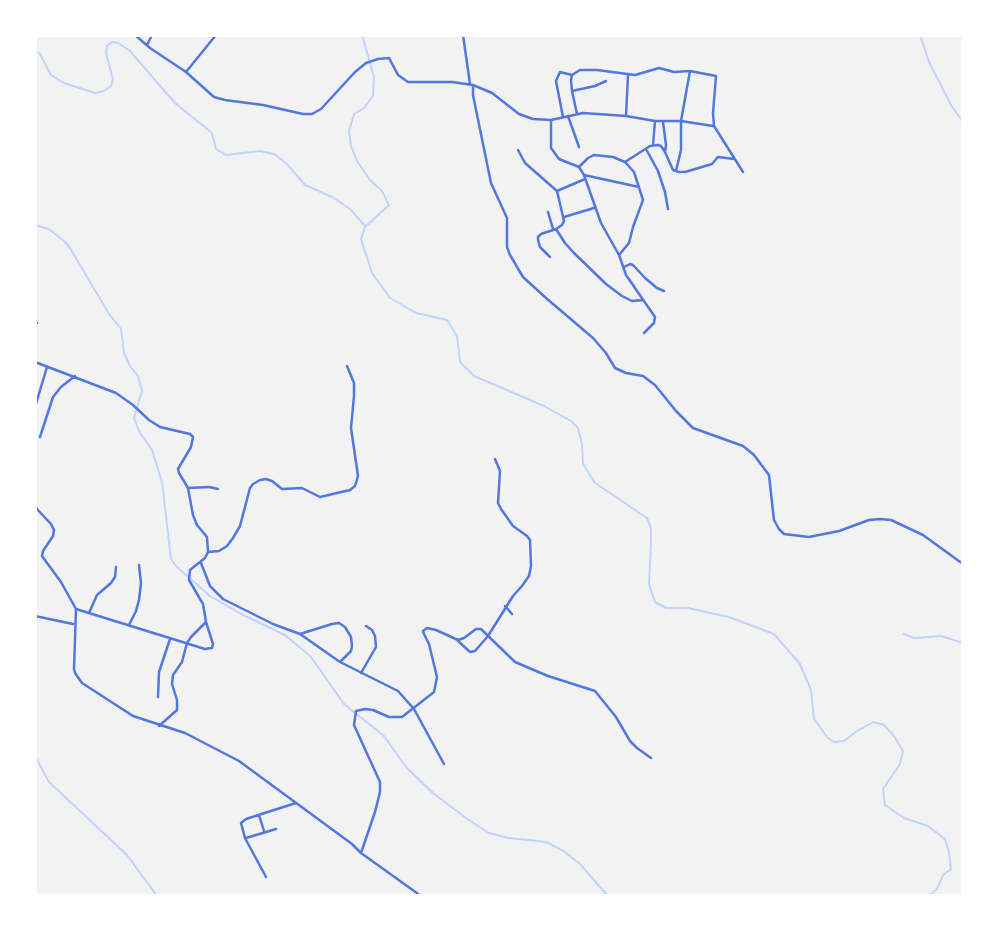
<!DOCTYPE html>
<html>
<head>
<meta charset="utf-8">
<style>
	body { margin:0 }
	#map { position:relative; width:998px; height:931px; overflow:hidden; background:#f2f2f2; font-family:"DejaVu Sans",sans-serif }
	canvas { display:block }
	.frame { position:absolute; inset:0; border:37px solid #fff; pointer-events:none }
</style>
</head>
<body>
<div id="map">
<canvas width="998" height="931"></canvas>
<div class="frame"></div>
</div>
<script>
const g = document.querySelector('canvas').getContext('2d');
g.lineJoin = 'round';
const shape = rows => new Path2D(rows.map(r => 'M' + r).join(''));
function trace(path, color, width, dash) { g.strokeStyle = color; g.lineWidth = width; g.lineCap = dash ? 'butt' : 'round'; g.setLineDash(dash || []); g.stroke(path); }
const stream = shape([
	[362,35,374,77,373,96,364,108,354,114,349,131,351,146,357,161,370,180,382,191,389,205,365,227,361,239,372,273,390,298,416,313,447,320,457,336,460,362,474,376,544,406,571,421,578,428,582,444,583,464,595,483,647,518,651,528,651,543,649,584,655,602,666,608,688,608,729,617,774,634,800,664,811,690,814,719,827,737,834,742,844,741,857,731,873,722,884,725,894,736,903,751,900,764,883,789,885,805,904,818,928,826,945,839,949,853,951,869,943,875,937,889,929,896],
	[920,35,929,62,951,105,963,122],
	[35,50,40,54,51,75,64,83,95,93,104,91,111,86,113,79,106,53,107,46,112,42,118,43,129,50,175,103,212,133,216,149,226,155,260,151,274,154,286,163,305,185,332,197,350,209,365,226],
	[35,225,49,229,64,241,70,248,109,314,121,329,124,353,130,366,138,376,142,391,134,418,139,431,152,450,162,482,171,559,176,566,210,596,243,615,285,635,311,657,344,704,384,736,406,767,433,793,466,818,489,833,508,838,539,841,549,843,565,852,580,864,608,896],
	[904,634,914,638,941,636,963,643],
	[35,756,49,782,127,855,157,896]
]);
const minor = shape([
	[135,35,150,48,186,72,214,97,225,100,263,105,303,114,312,114,321,109,355,72,366,63,378,59,389,58,398,75,408,82,452,82,473,85,473,95,491,183,507,218,507,247,510,255,523,277,546,298,593,338,606,353,615,368,626,373,643,376,655,385,676,411,693,428,743,446,754,455,769,475,774,520,779,529,784,534,809,537,839,531,869,520,880,519,891,520,923,535,963,564],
	[463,35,470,84],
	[147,45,152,35],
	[186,72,216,35],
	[473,85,492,93,519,114,533,119,551,120,583,113,626,116,655,121,681,121,713,126],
	[572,91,595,86,606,81],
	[577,114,572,91,571,80,572,75,580,70,597,70,635,75,659,68,674,72,690,71,716,76,713,113,714,126,743,172],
	[568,116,579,147],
	[626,116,628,75],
	[563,117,556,81,560,72,572,75],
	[551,120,551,148,559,159,579,167,584,175,601,223,619,255,626,275,655,317,654,323,644,333],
	[663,122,666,145,665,152],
	[653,145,655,121],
	[646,149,658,171,665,192,668,209],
	[518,150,525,163,557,191],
	[579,167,588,158,594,155,613,157,625,162,650,146,658,145,661,146,665,152,673,170,679,172,685,172,712,164,718,157,734,159],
	[676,171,681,150,681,121,690,71],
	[584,175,639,187],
	[585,179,557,191,564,221,562,225,556,229,565,243,574,253,606,284,622,296,632,301,643,300],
	[548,212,553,229],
	[564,217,594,208],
	[619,255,629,243,633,227,643,200,634,172,625,162],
	[550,257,540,247,538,240,538,237,541,234,556,229],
	[624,267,630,264,633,265,645,278,657,288,664,291],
	[35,323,37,323],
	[35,362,116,393,133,405,149,420,160,427,190,434,193,437,191,447,178,469,179,473,188,488,193,515,197,525,207,537,208,552,205,558,190,570,189,580,203,604,206,622,213,644,212,648,205,649,76,609],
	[35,407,47,367],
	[40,437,53,397,61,387,75,376],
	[188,488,209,487,218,489],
	[35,507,51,524,54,530,53,536,43,551,42,556,61,582,76,609,74,669,75,673,82,683,133,716,185,733,239,761,352,844,361,853,421,896],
	[208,552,219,551,227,546,233,538,240,526,250,488,253,484,260,480,266,479,272,481,282,489,302,488,320,497,350,490,355,486,358,476,351,428,354,396,354,383,347,366],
	[201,563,210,586,223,599,273,624,300,634,340,662,398,691,414,709,444,764],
	[505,606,512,614],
	[89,613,97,595,111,583,115,577,116,567],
	[35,616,73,624],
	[129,625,136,611,139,600,141,583,139,565],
	[300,634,332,624,339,623,345,627,351,637,352,646,351,651,341,661],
	[458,641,470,652,475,651,488,636,513,596,522,586,529,576,531,566,530,540,527,536,513,526,501,509,498,503,500,471,495,459],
	[361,673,376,647,375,636,372,630,366,626],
	[158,697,159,672,170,639],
	[159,726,177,710,177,700,172,684,173,675,182,662,187,643,191,637,206,622],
	[259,815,264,831],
	[246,838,276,829],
	[361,853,375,812,380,792,380,782,354,725,356,711,365,709,373,710,389,717,402,717,434,692,437,677,429,644,424,634,423,631,427,628,436,630,458,640,464,638,476,629,481,629,515,662,548,676,595,691,616,717,630,741,637,748,651,758],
	[266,877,245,838,241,823,246,819,296,803]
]);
trace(stream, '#bfd3fe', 2);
trace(minor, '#5277de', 2.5);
</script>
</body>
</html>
